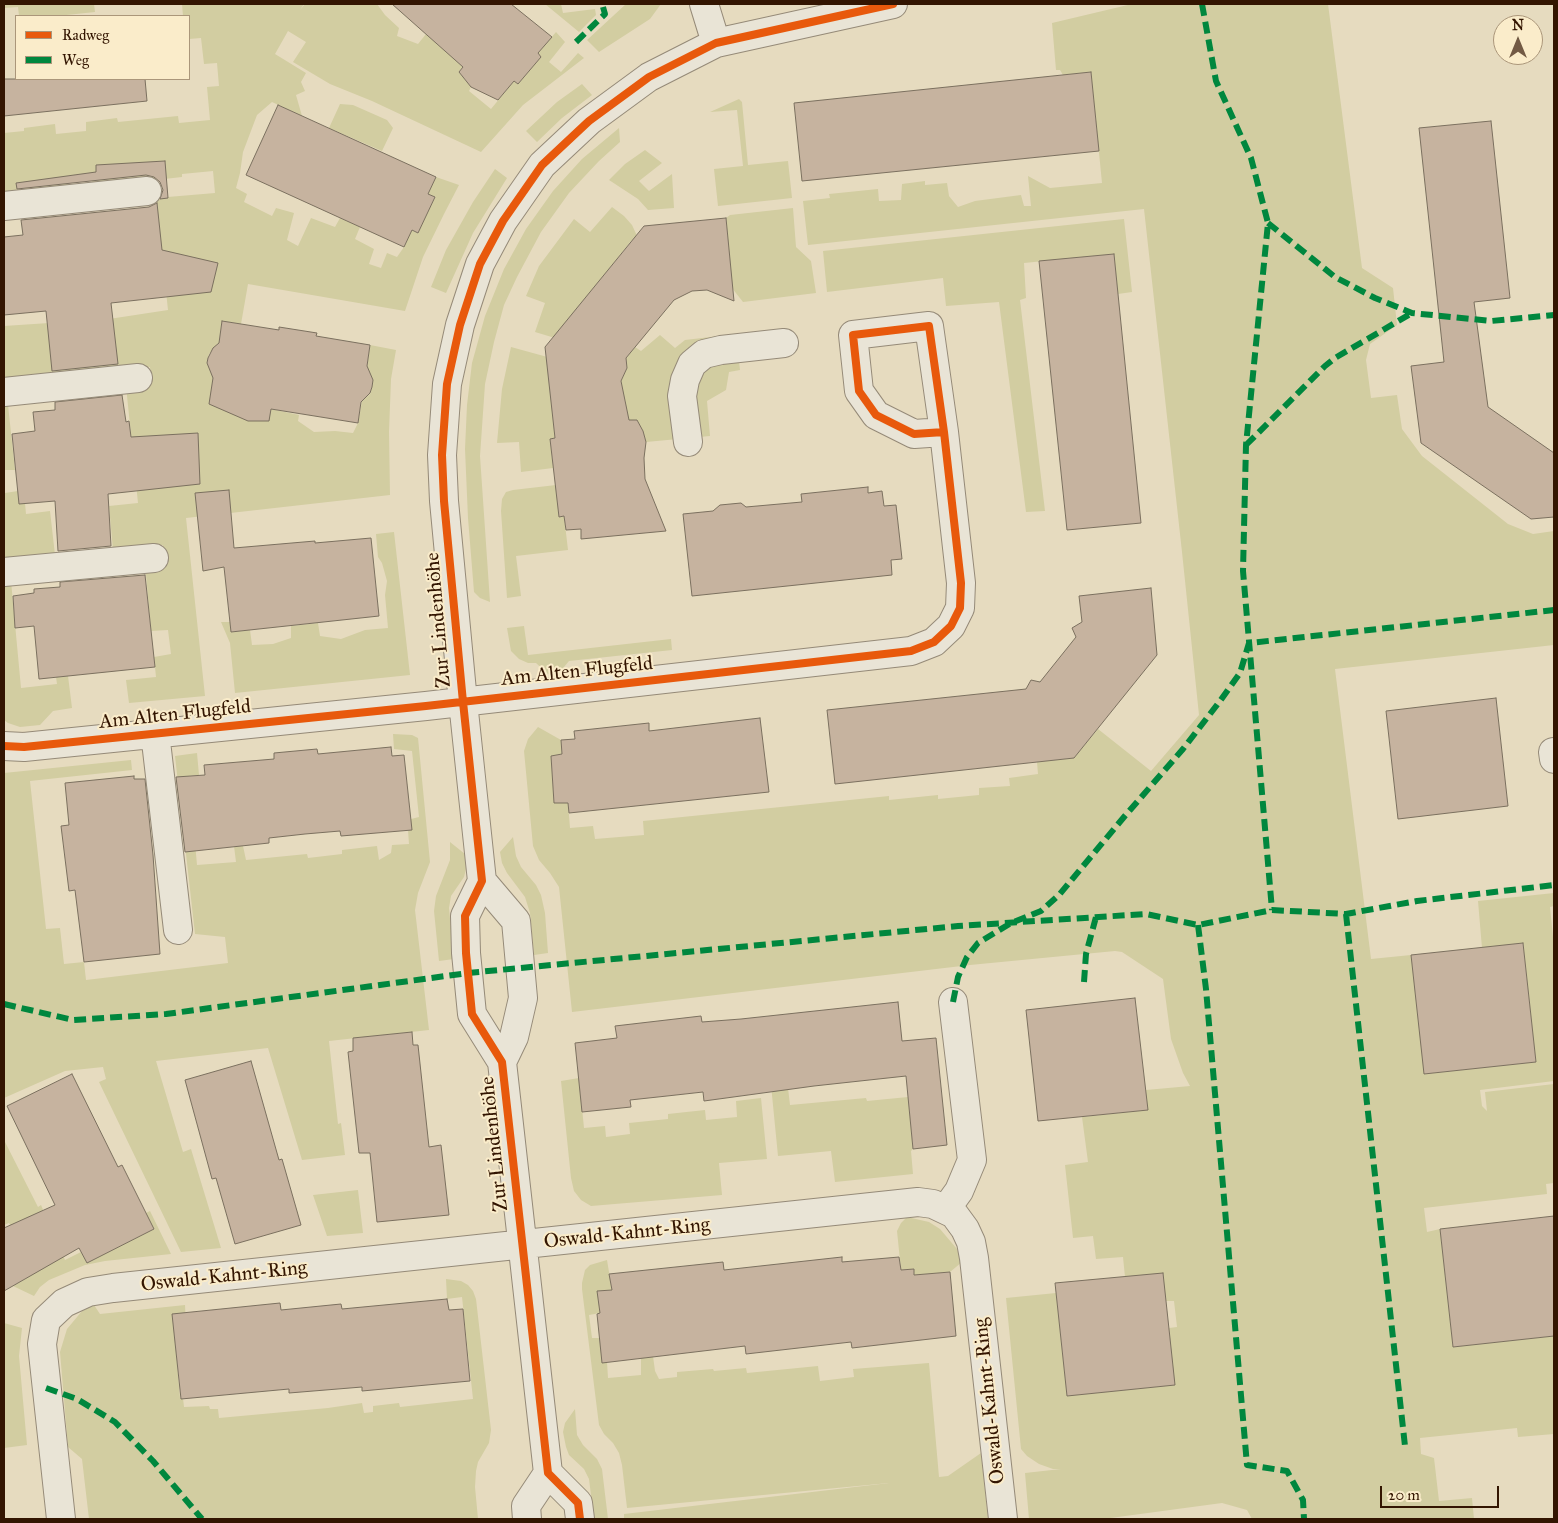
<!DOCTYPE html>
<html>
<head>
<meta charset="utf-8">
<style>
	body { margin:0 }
	#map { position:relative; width:1558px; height:1523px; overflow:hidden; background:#e6dbbf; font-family:"IM FELL Great Primer",serif }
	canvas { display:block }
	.frame { position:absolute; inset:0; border:5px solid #331501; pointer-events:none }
	.legend { position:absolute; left:15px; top:15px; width:175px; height:65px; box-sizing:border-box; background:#faecca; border:1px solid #aa967a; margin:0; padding:6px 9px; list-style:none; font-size:15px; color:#331501 }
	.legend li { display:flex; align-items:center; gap:10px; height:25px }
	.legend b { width:25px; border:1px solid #aa967a }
	.north { position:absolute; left:1493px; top:15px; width:50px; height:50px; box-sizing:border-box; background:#faecca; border:1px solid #aa967a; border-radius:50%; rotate:0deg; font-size:14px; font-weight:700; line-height:20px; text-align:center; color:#331501 }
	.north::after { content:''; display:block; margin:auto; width:18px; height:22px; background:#725a44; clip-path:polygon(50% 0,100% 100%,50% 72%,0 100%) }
	.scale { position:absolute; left:1380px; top:1486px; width:119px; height:22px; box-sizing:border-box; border:2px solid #331501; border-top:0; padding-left:6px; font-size:15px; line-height:18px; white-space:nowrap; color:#331501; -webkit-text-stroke:4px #faecca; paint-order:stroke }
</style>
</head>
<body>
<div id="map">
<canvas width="1558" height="1523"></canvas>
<div class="frame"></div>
<ul class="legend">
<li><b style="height:6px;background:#e8590c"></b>Radweg</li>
<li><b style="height:6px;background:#00873e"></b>Weg</li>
</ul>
<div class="north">N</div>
<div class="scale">20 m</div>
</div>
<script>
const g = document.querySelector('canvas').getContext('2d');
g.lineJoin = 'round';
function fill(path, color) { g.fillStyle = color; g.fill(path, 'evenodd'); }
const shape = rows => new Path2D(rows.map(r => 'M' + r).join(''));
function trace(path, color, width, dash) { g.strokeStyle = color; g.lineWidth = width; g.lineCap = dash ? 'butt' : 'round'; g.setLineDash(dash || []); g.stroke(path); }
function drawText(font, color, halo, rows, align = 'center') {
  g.font = font + ' "IM FELL Great Primer",serif'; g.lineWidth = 4; g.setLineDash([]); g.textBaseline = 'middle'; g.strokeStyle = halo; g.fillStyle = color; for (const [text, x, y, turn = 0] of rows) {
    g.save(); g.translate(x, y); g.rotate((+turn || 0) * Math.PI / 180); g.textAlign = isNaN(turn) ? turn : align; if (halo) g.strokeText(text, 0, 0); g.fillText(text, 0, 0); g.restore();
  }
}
const green = shape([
	[4,4,94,4,95,12,57,16,19,16,18,7,4,8],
	[182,4,304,4,300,10,305,4,377,4,385,15,399,28,397,36,418,44,426,34,463,66,459,72,471,87,469,91,491,109,514,81,518,84,541,57,538,53,556,32,565,42,549,62,561,72,578,53,584,58,523,105,481,152,372,101,330,84,293,62,306,42,288,31,275,54,306,73,301,82,305,91,296,95,302,116,272,102,257,115,243,152,240,173,236,188,247,194,244,202,272,216,276,208,294,213,287,240,298,246,311,218,335,227,340,218,360,227,355,239,374,249,369,264,381,268,387,253,397,257,404,247,412,230,418,233,435,197,428,194,436,177,459,185,444,214,423,257,405,311,248,284,241,324,222,321,219,343,209,354,207,363,268,421,271,409,299,415,298,421,314,432,335,431,353,433,358,423,362,401,370,394,372,387,373,380,367,368,370,345,396,350,391,379,389,432,390,495,186,518,205,696,129,703,126,680,156,677,154,657,171,654,168,630,151,631,145,563,164,561,163,545,113,550,109,506,138,503,126,386,151,384,150,367,4,382,4,326,109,319,168,310,156,198,215,193,213,171,182,174,182,177,93,187,91,173,67,176,68,189,4,195,4,133,24,131,24,128,55,124,56,134,86,131,86,122,117,118,118,122,178,116,179,123,210,120,207,87,219,86,217,63,204,64,201,38,189,39,189,16,183,16],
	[545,4,561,4,563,13,595,9,596,15,579,32],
	[626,4,661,4,650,19,599,52,587,40],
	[1132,4,1328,4,1362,268,1393,288,1397,325,1370,344,1366,360,1371,398,1397,395,1402,429,1422,456,1508,524,1533,534,1554,531,1554,645,1335,669,1371,959,1411,955,1425,1074,1536,1062,1523,943,1482,948,1478,901,1554,893,1554,906,1550,907,1554,947,1554,1081,1480,1090,1482,1106,1487,1111,1485,1092,1554,1084,1554,1183,1546,1184,1547,1194,1424,1208,1427,1232,1440,1229,1453,1347,1554,1336,1554,1434,1518,1437,1517,1428,1420,1438,1421,1454,1434,1458,1439,1501,1472,1498,1474,1519,1252,1519,1247,1510,1222,1503,1103,1519,1029,1519,1025,1473,1061,1469,1053,1469,1039,1464,1027,1456,1021,1449,1006,1298,1056,1293,1067,1396,1174,1385,1169,1328,1177,1327,1174,1301,1166,1301,1125,1277,1123,1257,1096,1259,1093,1236,1073,1238,1065,1165,1088,1162,1082,1117,1147,1110,1146,1090,1190,1086,1183,1073,1171,1039,1163,979,1122,952,1115,951,970,965,572,1012,559,887,550,873,539,860,533,846,524,751,528,739,538,727,561,740,562,754,551,756,554,803,568,803,570,828,593,826,595,839,644,835,643,821,889,796,889,800,938,795,938,799,979,795,979,788,1010,786,1009,778,1038,774,1037,762,1074,758,1098,729,1151,771,1199,715,1182,552,1144,209,808,245,803,201,830,198,829,194,878,189,879,201,901,200,902,184,925,181,925,185,947,183,949,196,958,207,975,201,1021,195,1024,206,1031,206,1028,176,1050,188,1102,183,1091,72,1063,75,1060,70,1056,70,1052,23],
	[582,84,592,95,562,118,537,142,526,131,557,102],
	[739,99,742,102,748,165,788,161,792,198,718,206,714,169,743,166,737,110,710,112],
	[340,104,353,105,387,120,393,128,382,151,329,128],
	[619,128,620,142,599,161,569,193,541,232,517,277,504,305,494,342,485,384,480,456,490,602,480,598,474,592,468,518,465,449,467,405,472,363,485,316,504,269,526,229,553,191,582,159],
	[645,150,662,163,639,181,649,191,672,174,674,208,648,210,638,199,609,180,625,164],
	[495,169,507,178,473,233,446,293,431,287,446,250,473,202],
	[612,207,624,216,632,225,638,238,631,241,555,338,535,332,545,303,526,296,539,266,574,219,590,232],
	[793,208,796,247,811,261,816,293,743,302,732,288,726,218,730,215],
	[1124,219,1132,292,1118,294,1114,254,1024,263,1026,298,1020,300,1045,511,1026,512,999,302,946,306,943,278,827,292,823,251],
	[736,334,740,370,729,372,726,390,707,401,710,436,646,442,643,431,637,420,628,421,623,414,626,403,620,384,627,368,626,358,635,347,641,351,660,335,675,348,685,340],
	[511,347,551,358,555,438,550,439,553,468,521,472,519,442,497,443,502,389],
	[4,402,8,405,15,470,4,470],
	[4,480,5,493,18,491,25,503,26,514,50,511,55,555,4,561],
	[556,485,559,517,564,516,568,550,516,556,521,596,507,598,501,511,502,499,506,492,513,490],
	[394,532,410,675,235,693,230,643,221,622,230,622,231,632,250,630,252,645,273,644,291,638,291,626,318,623,320,636,341,639,365,630,388,628,385,595,387,581,382,563,378,557,376,534],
	[4,581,11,581,21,688,57,684,56,677,68,676,72,708,53,711,40,725,20,727,8,723,4,720],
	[524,626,528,655,671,639,672,650,569,661,559,673,548,674,536,663,528,663,519,659,511,651,507,628],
	[393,734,412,735,418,738,430,862,418,893,415,910,429,1030,329,1041,338,1124,341,1123,345,1155,302,1160,268,1048,156,1061,183,1152,191,1149,221,1248,181,1252,99,1082,106,1079,103,1067,65,1071,4,1098,4,773,131,760,132,770,30,781,46,929,60,928,64,964,84,962,86,980,228,963,225,937,195,934,175,756,197,753,199,775,189,776,197,865,236,862,234,846,243,846,246,860,307,854,308,858,342,854,342,850,377,846,379,860,391,853,392,845,409,844,408,830,411,819,419,817,412,751,394,749],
	[513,837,516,856,521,867,536,885,541,895,545,913,548,953,534,955,530,913,525,897,507,873,502,863,500,852],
	[450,842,465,854,466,869,464,877,451,896,449,908,454,959,439,961,434,911,436,896,450,860],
	[765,1024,788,1088,790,1105,866,1098,867,1101,908,1097,913,1149,911,1151,913,1174,835,1182,831,1151,778,1156],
	[579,1078,584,1128,605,1126,606,1137,630,1134,629,1123,668,1119,668,1114,705,1110,706,1120,737,1117,736,1101,761,1098,767,1159,719,1163,722,1195,591,1206,581,1200,574,1191,571,1178,561,1081],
	[4,1140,38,1207,41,1205,65,1260,81,1252,87,1263,154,1229,146,1213,150,1211,171,1254,105,1261,85,1265,49,1280,40,1287,34,1296,13,1286,31,1275,18,1242,9,1223,4,1225],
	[358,1190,363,1233,327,1236,313,1195],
	[907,1217,929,1222,940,1229,957,1249,962,1262,950,1272,914,1275,913,1269,901,1270,897,1231,901,1223],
	[607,1260,612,1290,598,1291,600,1313,589,1315,592,1338,600,1338,607,1362,608,1378,641,1375,641,1358,653,1356,655,1371,659,1379,677,1377,677,1372,713,1369,714,1371,746,1368,747,1373,818,1366,820,1381,854,1377,853,1369,929,1363,939,1477,948,1476,981,1453,988,1519,624,1519,624,1514,889,1483,627,1508,622,1465,619,1453,613,1443,604,1434,599,1425,582,1289,582,1283,585,1270,590,1265],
	[446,1279,461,1281,468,1285,473,1291,476,1299,491,1430,489,1443,478,1462,476,1471,475,1487,478,1519,89,1519,82,1459,68,1447,60,1352,67,1329,82,1311,94,1305,100,1314,185,1305,186,1325,174,1327,180,1398,183,1398,184,1407,209,1406,210,1409,218,1409,219,1418,328,1408,362,1403,364,1413,373,1412,373,1406,399,1403,400,1407,473,1399,462,1297,447,1299],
	[4,1323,22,1328,19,1356,27,1445,4,1448],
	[575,1409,577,1435,583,1445,597,1459,602,1469,608,1519,594,1519,589,1479,584,1469,569,1455,566,1447,563,1432,565,1423]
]);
const building = shape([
	[392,4,511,4,552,37,538,53,541,57,518,84,514,81,498,100,471,87,459,72,463,67,392,4],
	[1091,72,1099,151,802,181,794,103,1091,72],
	[4,79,145,79,147,101,4,116,4,79],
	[278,105,436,177,428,194,435,197,418,233,412,230,404,247,246,175,278,105],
	[1491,121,1510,298,1474,302,1488,407,1554,453,1554,517,1531,519,1421,443,1411,366,1444,362,1419,128,1491,121],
	[165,161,168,198,160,199,163,190,160,182,154,177,146,175,17,189,16,183,96,172,96,165,165,161],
	[157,203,162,250,218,263,211,292,111,303,118,364,52,371,46,311,4,315,4,237,23,235,21,220,149,207,157,203],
	[726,218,734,301,707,290,692,291,674,300,626,358,627,368,621,381,629,420,637,420,643,431,646,442,644,458,645,479,666,531,581,539,581,529,566,530,564,516,559,517,550,439,555,438,545,347,644,226,726,218],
	[1114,254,1141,523,1067,530,1039,261,1114,254],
	[222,321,279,330,279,327,317,333,316,336,370,345,367,366,373,380,372,387,370,393,361,402,358,423,271,409,269,421,248,421,209,404,213,378,207,363,208,358,213,348,219,343,222,321],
	[122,395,126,422,129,421,131,437,198,433,200,484,108,494,111,546,58,551,55,501,19,504,12,434,35,431,33,412,55,410,55,402,122,395],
	[868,487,868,493,882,491,884,506,896,505,902,559,891,560,892,575,692,596,683,514,713,511,720,505,741,503,746,507,802,502,801,494,868,487],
	[229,490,234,548,315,541,315,543,371,538,379,616,231,632,224,567,203,571,195,493,229,490],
	[145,575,155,667,39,679,34,626,15,628,13,596,34,593,34,589,60,587,60,582,145,575],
	[1151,588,1157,655,1074,758,835,784,827,710,1026,689,1031,680,1040,682,1076,637,1072,628,1082,622,1079,596,1151,588],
	[1496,698,1508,806,1398,819,1386,711,1496,698],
	[760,718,769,792,569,813,568,803,554,803,551,756,562,754,561,740,575,739,574,731,649,723,649,731,760,718],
	[391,747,392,756,404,755,412,830,341,836,340,831,305,834,269,838,269,843,185,852,176,777,205,775,204,765,274,759,274,753,317,749,318,754,391,747],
	[134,776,134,779,145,779,153,855,160,954,84,962,75,890,69,891,61,826,69,825,65,783,134,776],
	[1523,943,1536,1062,1424,1074,1411,955,1523,943],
	[1135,998,1148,1110,1038,1121,1026,1010,1135,998],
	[898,1002,902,1041,936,1038,947,1145,913,1149,906,1076,814,1086,704,1101,703,1092,667,1096,630,1100,631,1107,582,1112,575,1043,617,1038,615,1026,701,1016,702,1022,741,1019,898,1002],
	[412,1032,413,1045,418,1045,429,1147,441,1145,449,1215,377,1222,370,1153,359,1153,348,1052,353,1051,353,1038,412,1032],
	[251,1061,279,1160,282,1159,301,1225,235,1244,216,1178,212,1179,185,1080,251,1061],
	[72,1074,118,1167,122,1165,154,1229,87,1263,79,1248,4,1291,4,1228,55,1205,7,1106,72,1074],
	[1554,1216,1554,1336,1453,1347,1440,1229,1554,1216],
	[842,1257,842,1262,899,1257,901,1270,914,1269,914,1275,950,1272,956,1336,852,1348,851,1342,746,1354,745,1346,602,1363,597,1314,600,1313,597,1291,612,1290,609,1274,723,1262,724,1270,842,1257],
	[1163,1273,1175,1385,1067,1396,1055,1283,1163,1273],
	[447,1299,449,1310,463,1309,470,1381,362,1391,362,1387,289,1393,289,1389,181,1399,172,1314,280,1303,281,1310,341,1304,342,1309,447,1299]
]);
const minor = shape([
	[704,4,716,43],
	[4,206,147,191],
	[4,392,138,378],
	[688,442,682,396,685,380,692,364,704,354,721,350,784,343],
	[4,572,154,558],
	[155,733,178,930],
	[4,746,24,747,426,706,911,651,934,642,951,626,960,608,961,583,944,432,929,326,853,335,859,391,876,415,914,434,944,432],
	[1553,752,1554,759],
	[482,881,516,921,523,998,514,1037,502,1062],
	[946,1209,959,1191,972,1160,953,1002],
	[61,1519,42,1344,46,1320,64,1303,88,1292,113,1288,918,1202,933,1204,954,1214,965,1229,971,1242,974,1258,1003,1519],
	[527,1519,526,1506,548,1473],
	[580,1519,578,1503,548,1473,502,1062,472,1014,466,953,465,916,482,881,463,702,444,501,442,455,447,384,460,325,480,264,503,221,542,165,589,121,649,77,716,43,893,4]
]);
const quiet = shape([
	[1202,4,1216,81,1251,158,1268,223,1246,445,1243,571,1272,910],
	[576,42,605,14,603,7],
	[1268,223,1335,277,1375,298,1412,313,1491,321,1554,315],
	[1246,445,1325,366,1335,358,1412,313],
	[1346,914,1405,1446],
	[1198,925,1206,989,1247,1465,1287,1471,1303,1500,1304,1519],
	[1084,982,1086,954,1096,917],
	[953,1002,958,977,967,957,978,943,1011,923,1041,911,1059,895,1124,817,1183,749,1220,701,1240,673,1249,643,1554,610],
	[4,1004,73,1020,166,1014,468,973,958,926,1146,914,1198,925,1272,910,1346,914,1417,901,1554,885],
	[46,1388,77,1399,115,1422,153,1461,202,1519]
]);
const cycleway = shape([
	[4,746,24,747,426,706,911,651,934,642,951,626,960,608,961,583,944,432,929,326,853,335,859,391,876,415,914,434,944,432],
	[580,1519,578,1503,548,1473,502,1062,472,1014,466,953,465,916,482,881,463,702,444,501,442,455,447,384,460,325,480,264,503,221,542,165,589,121,649,77,716,43,893,4]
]);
const streetNames = [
	["Zur Lindenhöhe",439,620,-95],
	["Am Alten Flugfeld",577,672,-6],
	["Am Alten Flugfeld",175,715,-6],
	["Zur Lindenhöhe",495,1144,-96],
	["Oswald-Kahnt-Ring",627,1234,-6],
	["Oswald-Kahnt-Ring",224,1277,-6],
	["Oswald-Kahnt-Ring",990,1401,-96]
];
fill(green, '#d2cda1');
fill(building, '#c6b39f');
trace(building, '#7b705f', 1);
trace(minor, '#958a78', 30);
trace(minor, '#e9e4d6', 28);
trace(quiet, '#00873e', 6, [12, 6]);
trace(cycleway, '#e8590c', 8);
drawText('20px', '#331501', '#faecca', streetNames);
</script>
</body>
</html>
